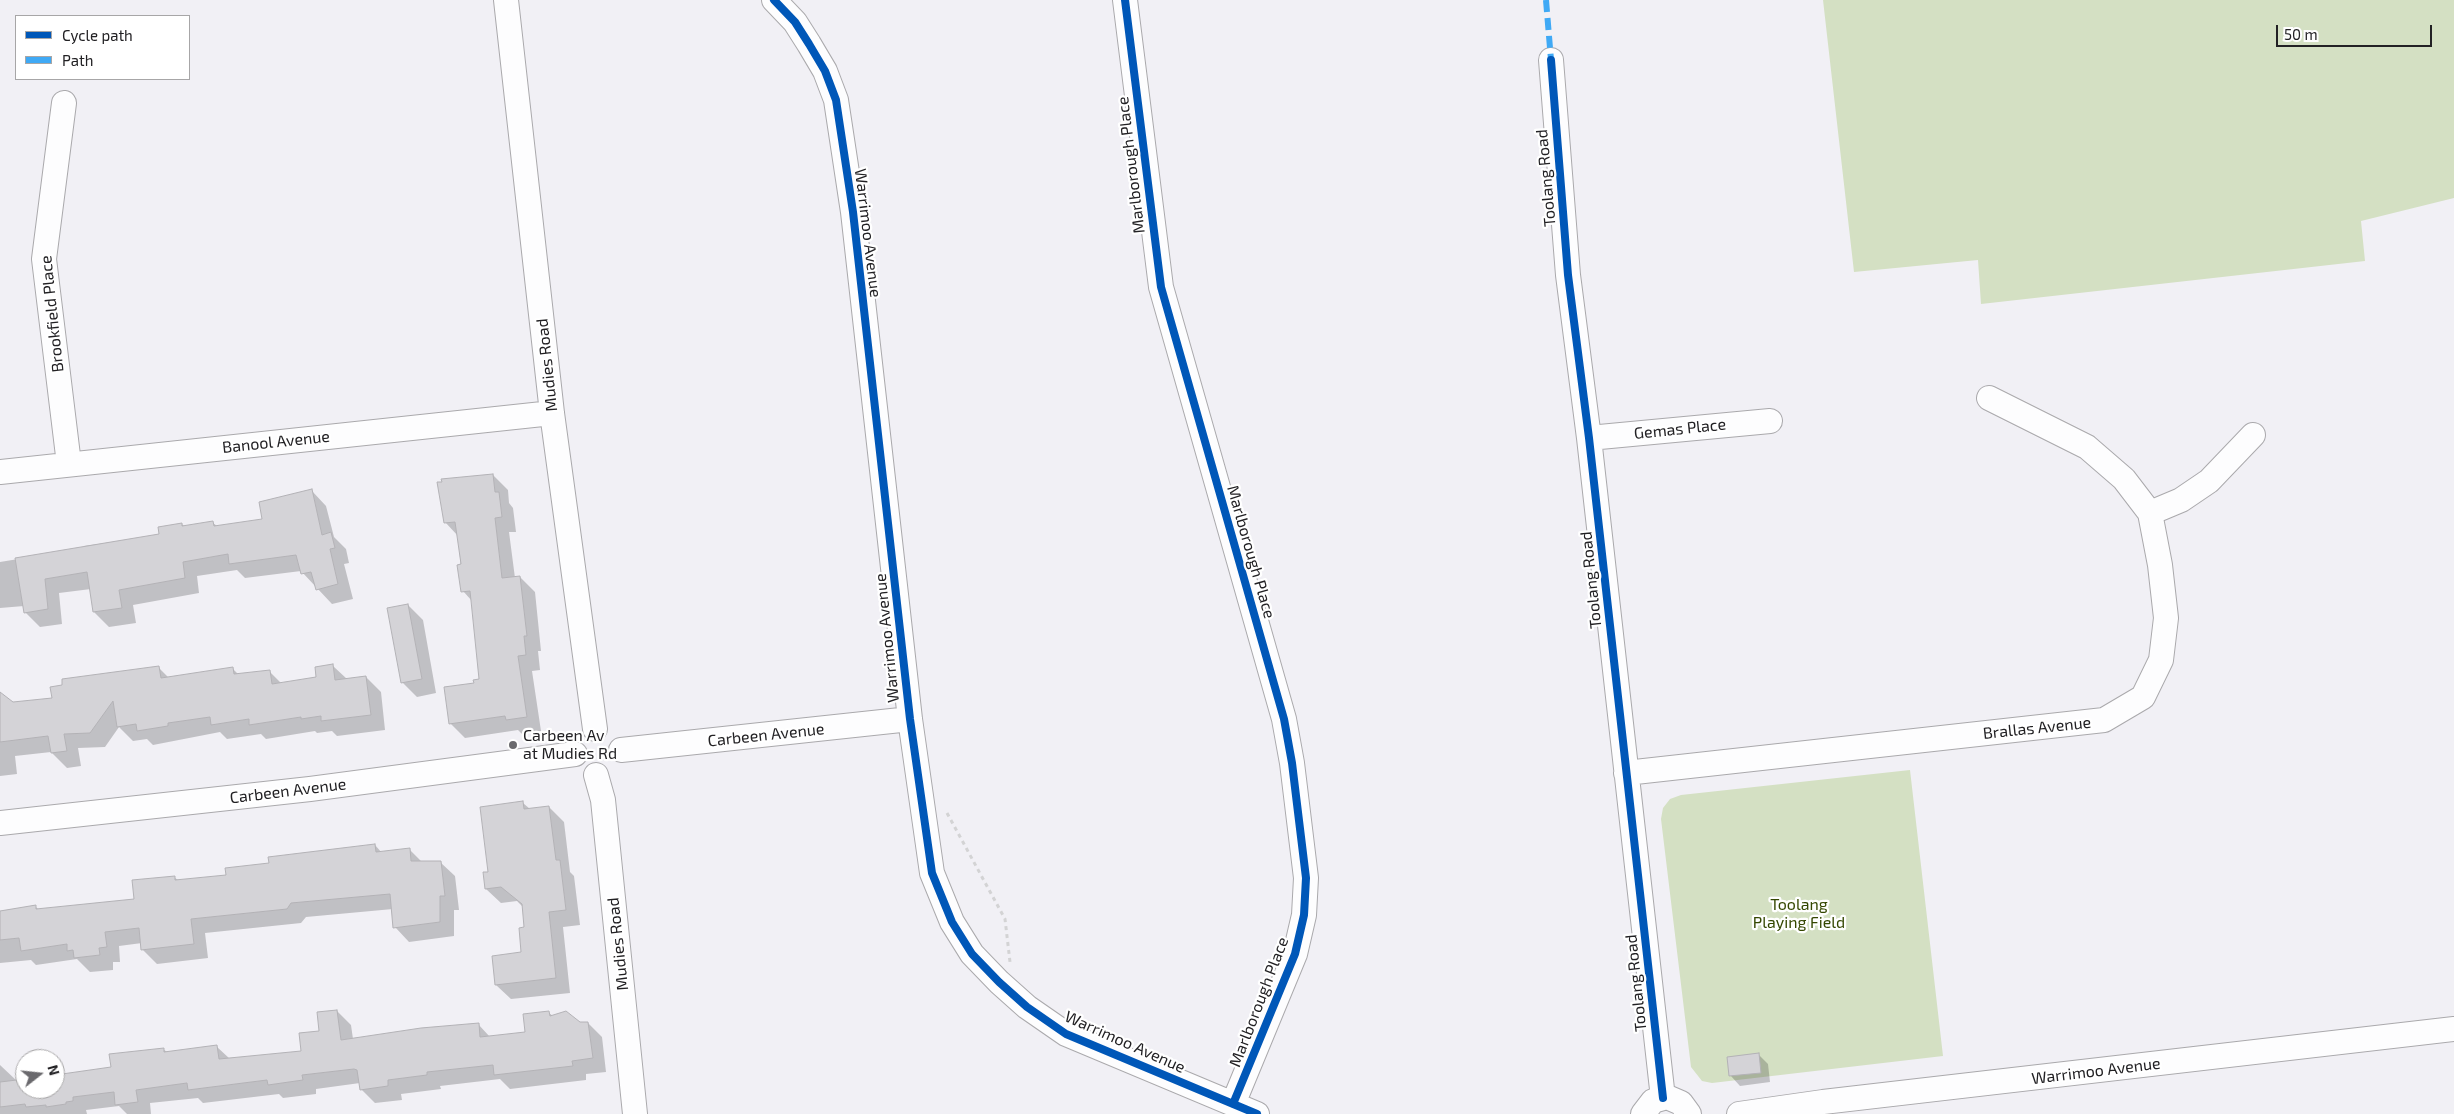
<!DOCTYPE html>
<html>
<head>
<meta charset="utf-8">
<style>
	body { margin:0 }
	#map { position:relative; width:2454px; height:1114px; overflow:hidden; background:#f1f0f5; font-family:"Exo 2",sans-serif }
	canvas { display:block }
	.legend { position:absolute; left:15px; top:15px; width:175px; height:65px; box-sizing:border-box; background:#fff; border:1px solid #a7a6a7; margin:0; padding:6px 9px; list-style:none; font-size:15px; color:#222124 }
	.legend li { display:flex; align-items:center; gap:10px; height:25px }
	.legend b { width:25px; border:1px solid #a7a6a7 }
	.north { position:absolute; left:15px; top:1049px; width:50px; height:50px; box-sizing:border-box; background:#fff; border:1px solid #a7a6a7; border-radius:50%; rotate:74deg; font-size:14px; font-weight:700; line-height:20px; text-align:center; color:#222124 }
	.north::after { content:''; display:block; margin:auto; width:18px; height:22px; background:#6a696d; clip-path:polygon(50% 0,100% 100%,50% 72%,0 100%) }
	.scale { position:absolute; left:2276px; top:25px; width:156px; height:22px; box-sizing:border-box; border:2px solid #222124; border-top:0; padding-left:6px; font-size:15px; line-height:18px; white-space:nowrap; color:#222124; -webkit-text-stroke:4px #fff; paint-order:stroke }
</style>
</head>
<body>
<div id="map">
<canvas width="2454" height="1114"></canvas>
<ul class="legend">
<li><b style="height:6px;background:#0057b8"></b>Cycle path</li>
<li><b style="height:6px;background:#3fa9f5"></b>Path</li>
</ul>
<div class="north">N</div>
<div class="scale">50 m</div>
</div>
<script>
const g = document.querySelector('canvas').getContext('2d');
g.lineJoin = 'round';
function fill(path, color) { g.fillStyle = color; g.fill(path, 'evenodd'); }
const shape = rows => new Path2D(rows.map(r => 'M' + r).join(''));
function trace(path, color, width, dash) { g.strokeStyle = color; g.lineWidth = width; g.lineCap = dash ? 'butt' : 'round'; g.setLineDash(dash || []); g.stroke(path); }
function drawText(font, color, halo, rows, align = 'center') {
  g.font = font + ' "Exo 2",sans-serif'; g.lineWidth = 4.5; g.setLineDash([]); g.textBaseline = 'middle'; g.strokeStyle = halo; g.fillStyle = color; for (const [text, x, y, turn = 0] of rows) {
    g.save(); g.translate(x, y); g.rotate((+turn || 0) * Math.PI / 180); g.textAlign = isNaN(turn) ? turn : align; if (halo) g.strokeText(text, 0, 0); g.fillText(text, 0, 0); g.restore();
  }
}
const green = shape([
	[1823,0,2454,0,2454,198,2361,221,2365,261,1981,304,1978,260,1854,272],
	[1910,770,1943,1056,1712,1083,1702,1081,1691,1067,1661,819,1663,808,1670,799,1681,795]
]);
const shadow = shape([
	[493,475,508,490,509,503,513,508,516,532,509,532,515,578,520,577,535,592,541,651,538,651,540,670,532,671,541,731,522,734,518,730,465,738,450,723,481,680,472,601,463,591,458,536,445,522],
	[312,491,326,506,334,537,346,549,349,563,344,564,353,599,332,604,301,571,245,578,237,570,197,576,199,593,133,605,136,623,109,627,94,612,91,589,59,593,62,624,40,627,25,612,24,606,0,608,0,562,85,548,84,546,161,535,182,524,185,527,213,523,217,526,263,520],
	[408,605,423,620,436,693,417,697,402,682],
	[333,666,347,679,366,677,381,692,385,730,337,736,332,731,317,733,315,731,266,739,261,734,227,739,220,732,153,745,147,739,133,741,119,727,105,747,78,748,81,766,67,768,51,752,15,756,17,774,0,776,0,698,13,704,53,699,159,668,169,678,232,668,238,674,269,671,282,684,317,678],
	[523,803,530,809,549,807,564,822,570,872,574,876,580,925,563,927,570,993,511,999,496,985,523,953,526,928,523,907,517,901,501,903,486,889,490,873],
	[375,845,382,853,409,849,422,862,440,862,455,876,459,910,454,910,454,936,409,942,395,927,393,909,306,917,301,923,205,933,208,958,157,964,142,949,142,943,119,946,120,962,113,962,113,970,90,972,77,959,36,965,31,960,0,963,0,911,35,906,39,910,135,900,174,877,179,881,227,876,270,865],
	[337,1011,351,1025,353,1039,478,1024,490,1037,526,1033,549,1013,553,1016,579,1024,588,1023,602,1037,606,1072,586,1074,586,1080,510,1089,500,1079,440,1086,441,1089,401,1094,402,1100,375,1103,361,1089,360,1083,316,1089,316,1094,283,1098,279,1094,203,1103,198,1098,150,1103,151,1114,127,1114,119,1106,86,1110,87,1114,0,1114,0,1065,17,1081,25,1080,25,1089,55,1089,55,1076,112,1068,163,1049,167,1052,216,1046,230,1059,303,1052],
	[1758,1054,1768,1064,1770,1082,1740,1086,1731,1076]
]);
const building = shape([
	[493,474,495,492,499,492,502,517,495,518,502,578,520,576,527,636,524,636,526,655,518,656,527,717,506,720,505,716,449,724,444,687,474,683,473,680,479,679,470,591,461,592,457,565,461,564,455,522,444,523,437,482,442,482,441,479,493,474],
	[312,489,322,535,331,532,335,548,330,549,338,584,316,590,311,572,301,574,296,555,229,564,228,554,183,562,185,578,119,590,122,608,93,612,87,572,45,579,48,609,24,613,15,558,159,534,158,527,182,523,182,526,213,521,214,526,262,519,259,502,312,489],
	[408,604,422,679,401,683,387,608,408,604],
	[333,664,335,680,366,676,371,715,321,721,321,716,301,719,301,717,249,725,249,719,211,725,210,717,168,723,168,726,137,731,136,724,117,727,113,701,90,733,64,734,67,751,51,753,48,736,0,742,0,692,13,702,52,698,50,687,62,685,62,679,159,666,161,678,233,667,234,674,270,670,272,684,316,677,315,667,333,664],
	[523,801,524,809,549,806,556,860,560,860,566,910,549,912,556,978,495,985,492,956,521,952,519,928,524,927,522,904,501,887,485,889,483,872,488,872,480,807,523,801],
	[375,844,376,852,410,848,411,861,441,861,445,896,440,896,440,922,393,928,390,894,291,903,287,909,191,919,194,944,141,950,139,928,105,932,107,947,99,948,100,955,74,958,73,950,67,951,67,944,21,951,19,938,0,940,0,911,36,905,36,909,134,899,132,880,175,876,175,880,226,875,225,868,269,863,268,857,375,844],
	[337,1010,341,1040,421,1028,479,1023,480,1037,525,1032,523,1014,549,1011,550,1016,566,1011,580,1022,588,1022,593,1058,572,1061,573,1066,494,1075,493,1065,427,1072,427,1075,388,1080,388,1086,360,1090,357,1070,354,1069,302,1075,303,1080,268,1085,267,1080,188,1090,187,1083,136,1090,138,1102,115,1105,114,1092,73,1097,73,1101,66,1102,66,1104,46,1107,46,1105,26,1107,25,1104,0,1107,0,1082,25,1079,25,1089,55,1089,55,1075,111,1067,109,1054,164,1048,164,1052,217,1045,219,1059,301,1051,299,1033,319,1031,317,1012,337,1010],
	[1759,1053,1761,1073,1729,1076,1727,1057,1759,1053]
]);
const path = shape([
	[947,813,1005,919,1010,962]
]);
const minor = shape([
	[506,0,552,413,595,729],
	[774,0,795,22,809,44,825,71,836,100,853,212,910,719,932,873,952,922,972,954,999,982,1027,1007,1066,1034,1257,1114],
	[1125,0,1161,287,1284,719,1292,763,1306,878,1304,915,1295,954,1233,1104],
	[1551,60,1568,275,1589,438,1663,1098],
	[64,103,44,259,69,464],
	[1589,438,1770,421],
	[0,472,552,413],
	[2150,513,2181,500,2209,481,2253,435],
	[621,750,910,719],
	[1626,773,2104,720,2143,697,2161,660,2166,618,2160,565,2150,513,2124,479,2087,447,1989,398],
	[596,775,603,800,635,1114],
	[0,823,310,789,575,754],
	[1643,1114,1653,1101,1667,1097,1681,1103,1689,1114],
	[1739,1114,1823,1102,2454,1029]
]);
const quiet = shape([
	[1546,0,1551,60]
]);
const cycleway = shape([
	[774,0,795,22,809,44,825,71,836,100,853,212,910,719,932,873,952,922,972,954,999,982,1027,1007,1066,1034,1257,1114],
	[1125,0,1161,287,1284,719,1292,763,1306,878,1304,915,1295,954,1233,1104],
	[1551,60,1568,275,1589,438,1663,1098]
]);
const markers = [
	[513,745,5,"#6a696d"]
];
const streetNames = [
	["Marlborough Place",1131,165,-97],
	["Toolang Road",1546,178,-95],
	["Warrimoo Avenue",868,233,83],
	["Brookfield Place",52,314,-96],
	["Mudies Road",547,365,-96],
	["Gemas Place",1680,429,-6],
	["Banool Avenue",276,442,-6],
	["Marlborough Place",1251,552,74],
	["Toolang Road",1591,580,-96],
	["Warrimoo Avenue",887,638,-96],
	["Brallas Avenue",2037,728,-6],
	["Carbeen Avenue",766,735,-6],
	["Carbeen Avenue",288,791,-7],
	["Mudies Road",618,944,-96],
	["Toolang Road",1636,983,-96],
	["Marlborough Place",1259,1002,-69],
	["Warrimoo Avenue",1125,1042,24],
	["Warrimoo Avenue",2096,1071,-7]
];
const poiNames = [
	["Carbeen Av",523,736],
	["at Mudies Rd",523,754]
];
const parkNames = [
	["Toolang",1799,905],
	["Playing Field",1799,923]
];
fill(green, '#d4e0c3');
fill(shadow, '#0003');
fill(building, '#d4d3d7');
trace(building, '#b3b2b6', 1);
trace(minor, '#aaa9ac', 26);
trace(path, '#d3d3d4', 3, [4, 4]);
trace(minor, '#fdfdfe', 24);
trace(quiet, '#3fa9f5', 6, [12, 6]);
trace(cycleway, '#0057b8', 8);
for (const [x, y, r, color] of markers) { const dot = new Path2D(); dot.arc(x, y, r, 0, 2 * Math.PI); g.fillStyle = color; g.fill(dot); trace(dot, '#fff', 2); }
drawText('16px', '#222124', '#fff', streetNames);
drawText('16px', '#222124', '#fff', poiNames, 'left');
drawText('16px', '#344700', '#fff', parkNames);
</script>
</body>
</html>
